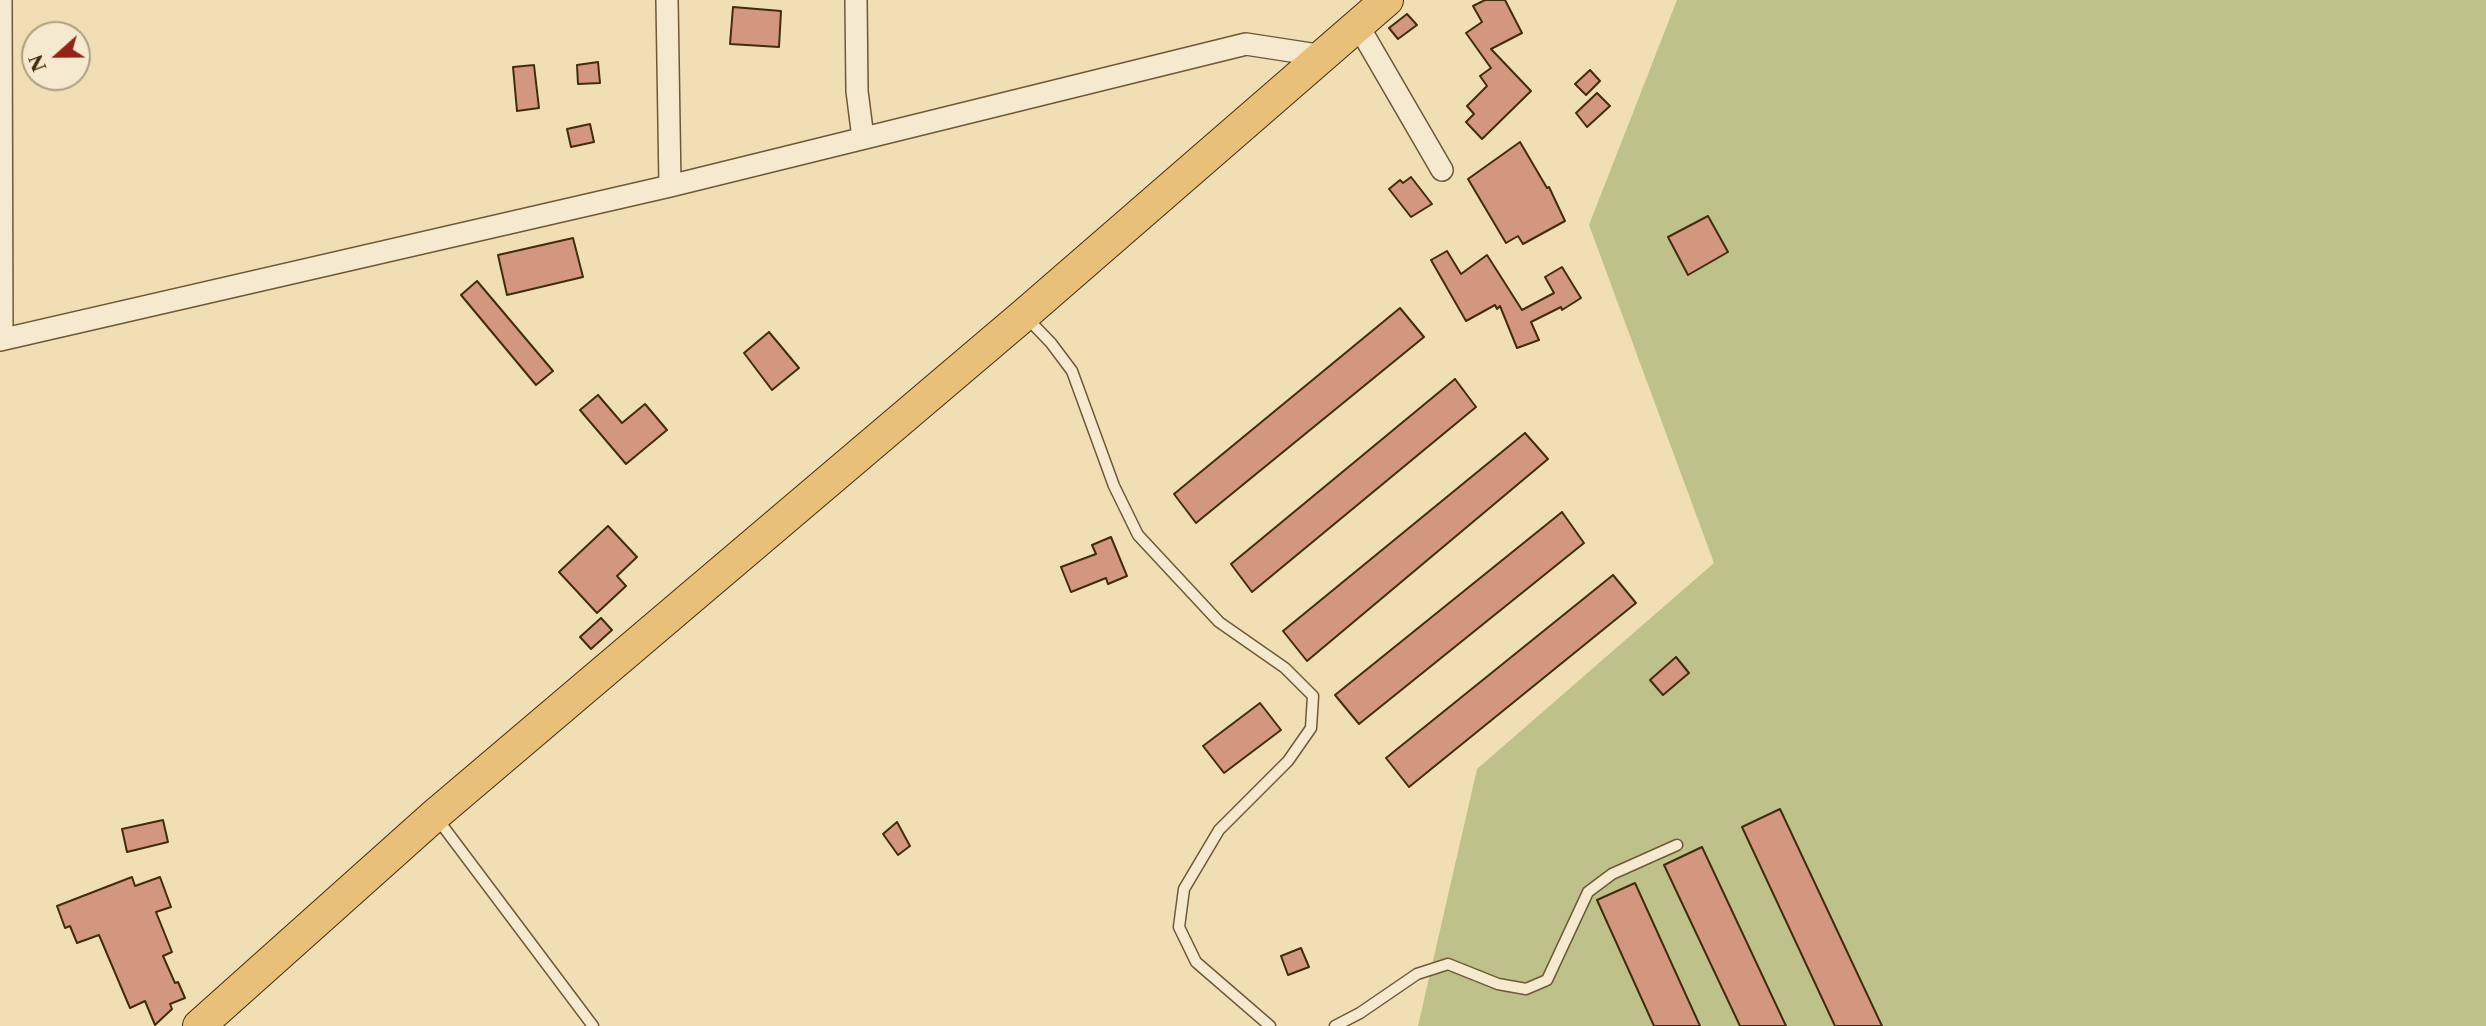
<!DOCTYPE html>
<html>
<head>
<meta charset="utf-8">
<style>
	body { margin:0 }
	#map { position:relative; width:2486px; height:1026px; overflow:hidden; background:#f0dfb5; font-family:"Libre Caslon Text",serif }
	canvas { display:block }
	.north { position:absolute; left:21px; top:21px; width:70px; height:70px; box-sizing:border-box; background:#f5eacf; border:2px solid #ae9e81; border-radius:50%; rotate:249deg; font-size:19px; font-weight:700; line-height:28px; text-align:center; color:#432b0d }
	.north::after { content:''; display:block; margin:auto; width:24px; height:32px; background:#8f2418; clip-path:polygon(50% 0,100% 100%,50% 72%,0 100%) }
</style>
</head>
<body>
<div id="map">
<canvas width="2486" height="1026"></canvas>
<div class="north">N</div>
</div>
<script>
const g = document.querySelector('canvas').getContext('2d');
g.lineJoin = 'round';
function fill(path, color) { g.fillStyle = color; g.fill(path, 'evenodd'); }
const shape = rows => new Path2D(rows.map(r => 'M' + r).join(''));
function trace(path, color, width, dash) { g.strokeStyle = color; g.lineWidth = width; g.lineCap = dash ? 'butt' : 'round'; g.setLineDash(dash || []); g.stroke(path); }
const green = shape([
	[1677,0,2486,0,2486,1026,1418,1026,1477,769,1714,563,1589,225]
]);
const building = shape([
	[1485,0,1505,0,1522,33,1491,49,1531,91,1482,139,1466,122,1474,114,1467,106,1487,86,1480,76,1491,68,1466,33,1482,22,1473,6,1485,0],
	[733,7,781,11,779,47,730,44,733,7],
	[1407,14,1417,25,1398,39,1389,28,1407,14],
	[598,62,600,83,578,84,577,65,598,62],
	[534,65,539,108,517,111,513,67,534,65],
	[1590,70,1600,81,1586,95,1575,84,1590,70],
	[1597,93,1610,106,1587,127,1576,113,1597,93],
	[590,124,594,142,571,147,567,129,590,124],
	[1520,142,1547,188,1549,187,1565,221,1523,244,1518,236,1506,243,1468,179,1520,142],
	[1411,177,1432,204,1411,217,1389,189,1400,180,1403,183,1411,177],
	[1708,216,1728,252,1688,275,1668,237,1708,216],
	[573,238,583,277,507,295,498,255,573,238],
	[1447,251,1461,274,1487,255,1522,310,1554,293,1545,277,1562,267,1581,298,1562,310,1561,307,1531,322,1539,340,1517,348,1500,306,1497,309,1495,305,1466,321,1431,260,1447,251],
	[477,281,553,371,536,385,461,295,477,281],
	[1400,308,1424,337,1196,523,1174,494,1400,308],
	[769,332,799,368,772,390,744,353,769,332],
	[1455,379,1476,407,1252,592,1231,564,1455,379],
	[598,395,622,423,645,404,667,430,626,464,580,410,598,395],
	[1525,433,1548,459,1307,661,1283,631,1525,433],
	[1562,512,1584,543,1359,724,1335,695,1562,512],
	[608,526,637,557,617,576,626,586,597,613,559,572,608,526],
	[1111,537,1127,576,1108,584,1106,578,1071,592,1061,567,1096,554,1092,545,1111,537],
	[1613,575,1636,603,1409,787,1386,758,1613,575],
	[601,618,612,630,591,649,580,637,601,618],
	[1676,657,1689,673,1663,695,1650,680,1676,657],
	[1260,703,1281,730,1224,773,1203,746,1260,703],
	[1780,809,1882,1026,1835,1026,1742,827,1780,809],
	[163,820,168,842,127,852,122,829,163,820],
	[897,822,910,846,898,855,883,834,897,822],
	[1702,847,1786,1026,1740,1026,1664,865,1702,847],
	[132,877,135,886,160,877,171,907,156,912,172,952,163,956,175,983,178,982,185,998,170,1004,172,1009,155,1025,145,1001,130,1008,99,935,77,943,70,926,65,928,57,906,132,877],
	[1635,883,1700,1026,1654,1026,1597,900,1635,883],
	[1301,948,1309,967,1288,975,1281,956,1301,948]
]);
const service = shape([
	[1026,317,1051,343,1072,371,1114,486,1138,535,1219,622,1285,668,1313,696,1311,728,1288,761,1219,830,1184,889,1179,927,1196,962,1270,1026],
	[436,817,593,1026],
	[1335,1026,1360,1013,1417,974,1448,964,1498,984,1526,989,1547,980,1588,892,1612,874,1677,845]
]);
const minor = shape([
	[1,0,2,339],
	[667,0,670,186],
	[856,0,857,91,863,138],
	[1359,27,1442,170],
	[0,340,670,186,1246,44,1324,56]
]);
const primary = shape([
	[199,1026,435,815,1024,315,1387,0]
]);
fill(green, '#bec18a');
fill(building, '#d3967f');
trace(building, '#432b0d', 2);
trace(service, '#6e5837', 13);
trace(minor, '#6e5837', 24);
trace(primary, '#432b0d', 34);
trace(service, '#f5eacf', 10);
trace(minor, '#f5eacf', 21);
trace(primary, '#e8c07a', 32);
</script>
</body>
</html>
